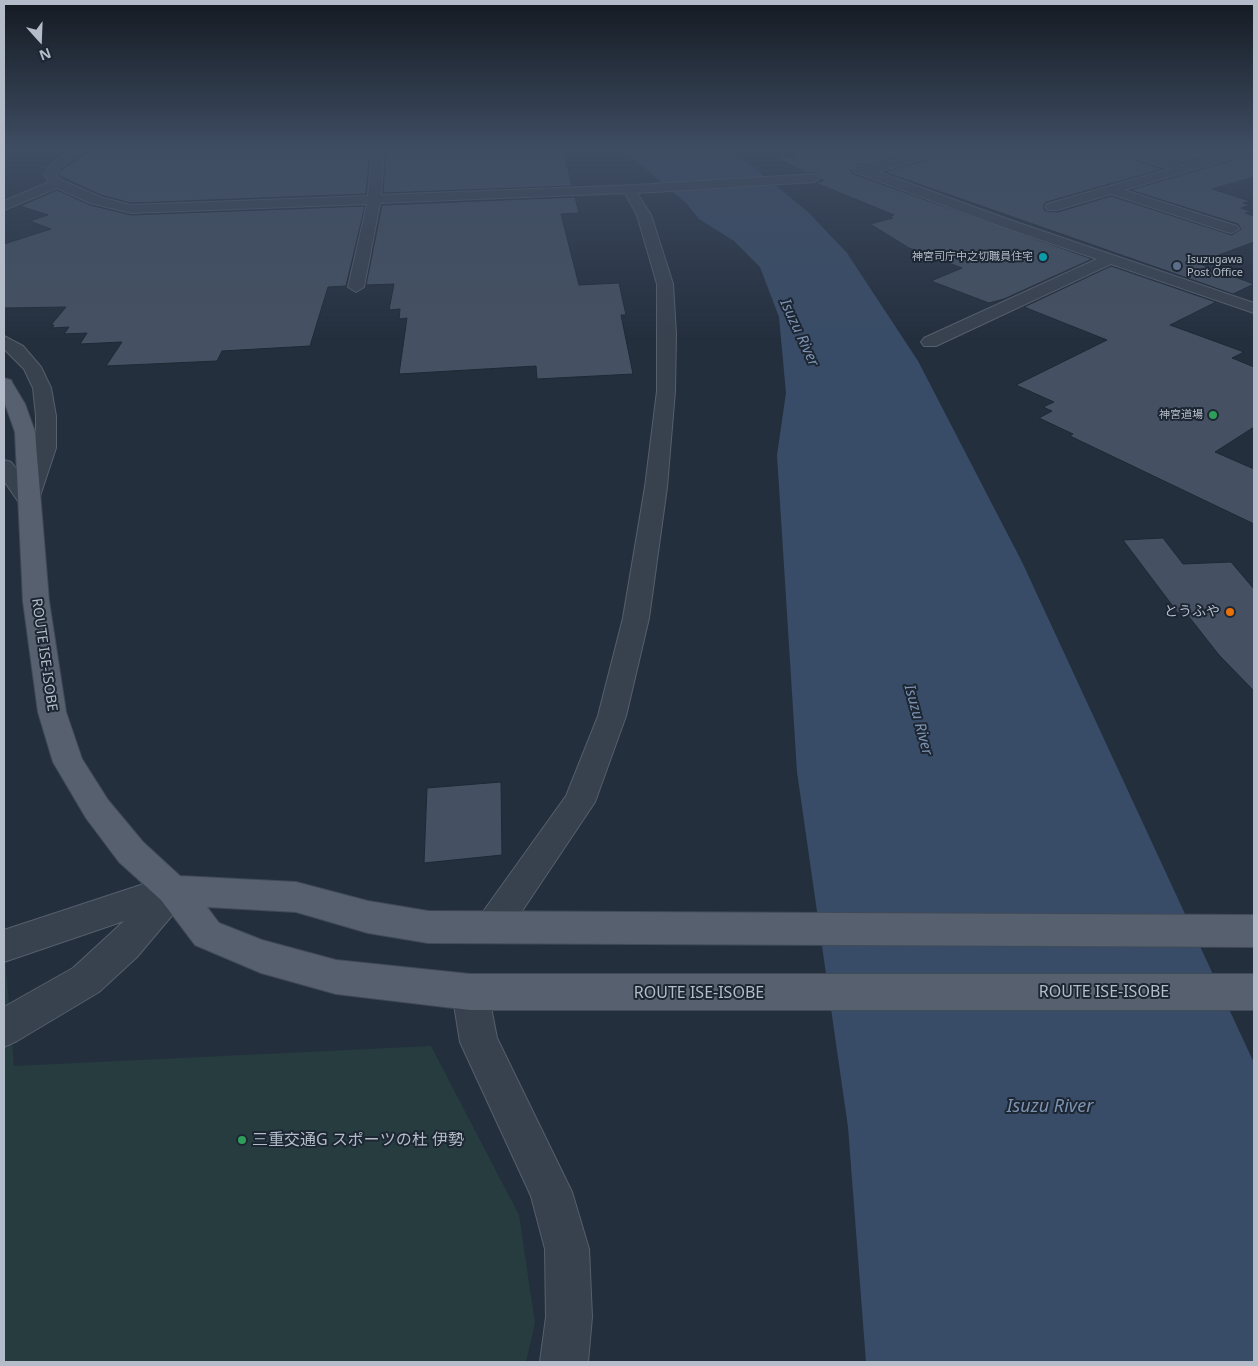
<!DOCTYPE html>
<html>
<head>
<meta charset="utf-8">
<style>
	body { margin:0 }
	#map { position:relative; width:1258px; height:1366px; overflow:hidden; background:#242f3e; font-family:"Noto Sans",sans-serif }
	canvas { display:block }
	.frame { position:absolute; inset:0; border:5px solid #b4bcc9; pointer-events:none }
	.north { position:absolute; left:15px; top:15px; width:50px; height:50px; -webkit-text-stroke:4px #1d2633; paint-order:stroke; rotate:160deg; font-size:14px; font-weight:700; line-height:20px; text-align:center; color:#b4bcc9 }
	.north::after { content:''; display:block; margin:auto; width:18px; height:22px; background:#b4bcc9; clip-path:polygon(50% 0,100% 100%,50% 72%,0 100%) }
</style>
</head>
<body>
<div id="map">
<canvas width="1258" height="1366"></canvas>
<div class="frame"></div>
<div class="north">N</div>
</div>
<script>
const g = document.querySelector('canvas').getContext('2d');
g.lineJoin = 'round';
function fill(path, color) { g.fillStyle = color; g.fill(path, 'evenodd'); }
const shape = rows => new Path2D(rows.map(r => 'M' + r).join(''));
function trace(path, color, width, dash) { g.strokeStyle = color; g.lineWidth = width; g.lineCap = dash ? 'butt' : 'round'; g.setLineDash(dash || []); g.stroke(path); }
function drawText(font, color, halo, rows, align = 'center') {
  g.font = font + ' "Noto Sans","Noto Sans JP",sans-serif'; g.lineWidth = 4; g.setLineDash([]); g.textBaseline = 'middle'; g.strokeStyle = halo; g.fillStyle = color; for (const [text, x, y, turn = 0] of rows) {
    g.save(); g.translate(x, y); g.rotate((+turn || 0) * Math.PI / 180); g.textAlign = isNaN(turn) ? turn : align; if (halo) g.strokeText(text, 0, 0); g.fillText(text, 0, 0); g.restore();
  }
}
const green = shape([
	[4,945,14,1066,431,1046,519,1215,535,1323,526,1362,4,1362]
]);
const water = shape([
	[622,149,731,149,807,211,847,253,918,361,1022,562,1254,1063,1254,1362,866,1362,848,1127,797,772,777,455,786,393,779,317,760,267,734,241,699,219,686,203]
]);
const building = shape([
	[94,149,370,149,366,194,131,203,101,195,58,175,61,170,94,149],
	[386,149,563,149,572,186,383,193,386,149],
	[787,149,928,149,867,166,857,163,850,170,853,174,1092,259,1004,299,989,303,931,281,962,268,909,248,870,224,893,218,889,217,894,215,816,183,824,181,815,172,807,173,778,158,797,155,787,149],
	[955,149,1109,149,1112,153,1163,169,1046,202,1043,206,1045,211,1058,212,1111,196,1232,235,1241,229,1238,224,1130,190,1254,154,1254,177,1212,189,1250,201,1243,203,1250,205,1241,208,1252,212,1245,213,1254,216,1254,242,1197,263,1254,284,1233,294,884,172,952,153,955,149],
	[1135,149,1233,149,1183,163,1135,149],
	[57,190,90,205,131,215,365,206,346,286,328,287,310,346,222,351,217,361,106,366,122,342,80,344,87,333,64,334,69,327,52,328,54,325,51,325,66,307,4,308,4,244,51,229,30,221,48,215,20,206,57,190],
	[575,197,579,213,561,214,579,285,619,283,626,315,621,315,633,374,537,379,536,366,399,374,407,318,399,319,400,309,389,310,394,284,366,285,382,205,575,197],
	[1111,266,1216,302,1170,325,1244,352,1232,358,1254,367,1254,427,1215,452,1254,469,1254,524,1070,436,1073,434,1039,418,1052,411,1043,407,1054,402,1016,385,1107,340,1024,307,1111,266],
	[1163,538,1183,564,1231,562,1254,589,1254,691,1219,655,1186,613,1178,613,1123,540,1163,538],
	[501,782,502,855,424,863,427,788,501,782]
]);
const minor = shape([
	[72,149,85,149,60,168,56,175,61,180,100,197,131,205,368,196,372,149,384,149,381,195,636,185,814,174,820,178,814,182,637,193,651,215,673,284,676,334,675,391,667,487,649,618,626,716,595,802,504,938,492,943,480,938,475,927,480,916,566,796,598,716,623,618,645,487,657,391,657,284,637,215,625,193,380,203,364,287,356,292,348,287,367,204,131,213,90,203,57,188,4,210,4,201,49,182,44,175,49,166,72,149],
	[935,149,953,149,951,151,878,172,1013,221,1254,303,1254,313,1111,264,936,346,924,346,921,342,924,338,1097,259,1003,227,854,172,852,169,858,165,867,168,935,149],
	[1111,149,1129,149,1183,165,1240,149,1254,149,1254,152,1124,190,1237,226,1239,229,1232,233,1227,232,1111,194,1057,210,1047,210,1045,207,1047,204,1170,169,1113,151,1111,149],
	[470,974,483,980,488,992,497,1038,572,1192,589,1249,592,1317,588,1362,540,1362,546,1317,545,1249,531,1196,460,1042,452,992,457,980,470,974]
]);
const tertiary = shape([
	[4,336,23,346,41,367,51,388,56,416,56,448,39,499,36,504,28,506,20,504,4,481,4,460,11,462,24,479,36,448,36,416,33,388,24,369,4,349,4,336],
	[171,875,185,880,190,890,185,900,137,957,99,992,17,1041,4,1047,4,1007,73,968,124,921,4,962,4,930,171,875]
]);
const primary = shape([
	[4,378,11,380,13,384,25,404,35,432,49,601,66,712,82,759,108,800,143,842,180,876,296,882,368,901,428,911,1254,915,1254,947,428,943,368,933,296,912,207,907,219,923,262,940,336,960,470,974,1254,974,1254,1010,470,1010,336,994,261,973,195,945,161,900,119,862,86,818,53,762,38,712,23,601,15,432,4,401,4,378]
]);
const markers = [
	[1043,257,5,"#0f9aa8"],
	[1177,266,5,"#5c6f8a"],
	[1213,415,5,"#2e9e5b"],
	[1230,612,5,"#e8710a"],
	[242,1140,5,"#2e9e5b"]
];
const farPoinames = [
	["神宮司庁中之切職員住宅",1033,257],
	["Isuzugawa",1187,260,"left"],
	["Post Office",1187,273,"left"],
	["神宮道場",1203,415]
];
const poiNames = [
	["とうふや",1220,612]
];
const streetNames = [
	["ROUTE ISE-ISOBE",44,655,82]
];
const waterNames = [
	["Isuzu River",799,333,65],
	["Isuzu River",918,720,75]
];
const nearStreetnames = [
	["ROUTE ISE-ISOBE",1104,992],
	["ROUTE ISE-ISOBE",699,993]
];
const nearPoinames = [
	["三重交通G スポーツの杜 伊勢",252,1140]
];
const nearWaternames = [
	["Isuzu River",1050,1107]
];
fill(green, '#263c3f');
fill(water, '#394c67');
fill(building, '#455162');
trace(building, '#1f2835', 1);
trace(minor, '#565f6c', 2);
trace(tertiary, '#565f6c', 2);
trace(primary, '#414a57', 2);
fill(minor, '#38414e');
fill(tertiary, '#38414e');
fill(primary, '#56606e');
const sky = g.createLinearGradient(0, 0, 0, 340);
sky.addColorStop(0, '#141a22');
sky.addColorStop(0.44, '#3f4d63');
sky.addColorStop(1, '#3f4d6300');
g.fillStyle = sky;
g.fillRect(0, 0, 1258, 340);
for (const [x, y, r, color] of markers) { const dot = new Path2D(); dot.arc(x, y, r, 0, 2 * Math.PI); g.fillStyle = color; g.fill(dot); trace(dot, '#1d2633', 2); }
drawText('11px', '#b4bcc9', '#1d2633', farPoinames, 'right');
drawText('14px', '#b4bcc9', '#1d2633', poiNames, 'right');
drawText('14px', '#b4bcc9', '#1d2633', streetNames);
drawText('italic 15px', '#7c92b1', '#1d2633', waterNames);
drawText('16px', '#b4bcc9', '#1d2633', nearStreetnames);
drawText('16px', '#b4bcc9', '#1d2633', nearPoinames, 'left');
drawText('italic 18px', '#7c92b1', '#1d2633', nearWaternames);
</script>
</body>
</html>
